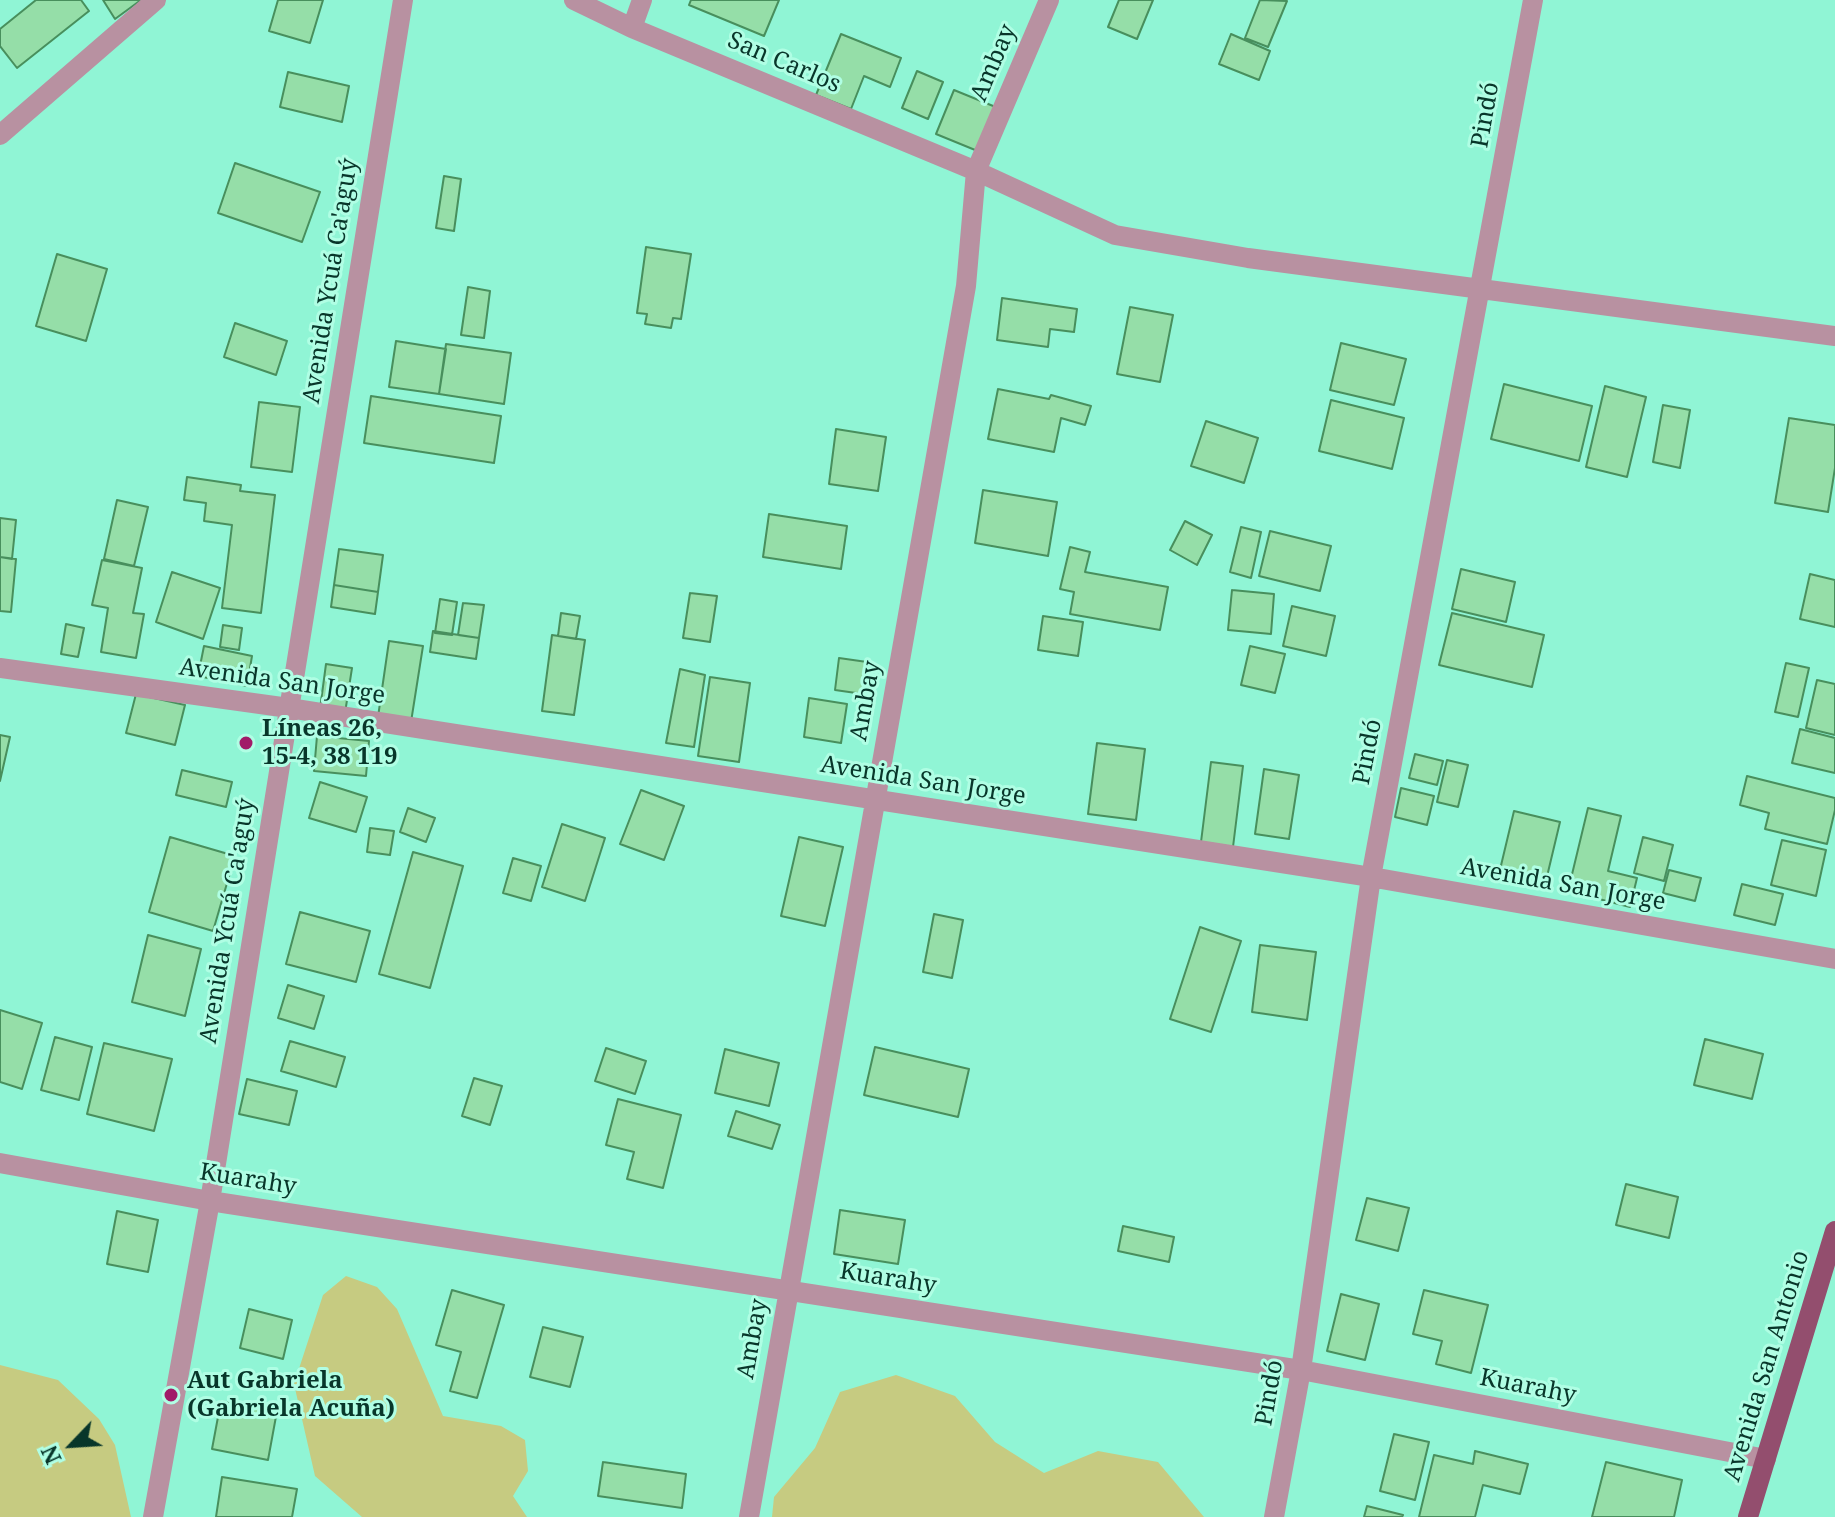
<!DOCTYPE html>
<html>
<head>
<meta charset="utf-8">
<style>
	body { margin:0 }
	#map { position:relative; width:1835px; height:1517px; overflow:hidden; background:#90f5d5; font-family:"Noto Serif",serif }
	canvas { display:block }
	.north { position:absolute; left:32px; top:1405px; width:80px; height:80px; -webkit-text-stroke:6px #b0fee4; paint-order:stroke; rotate:245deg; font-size:22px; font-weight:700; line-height:32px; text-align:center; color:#08362a }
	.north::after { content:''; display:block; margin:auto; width:28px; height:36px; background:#08362a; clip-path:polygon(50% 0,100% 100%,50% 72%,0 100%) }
</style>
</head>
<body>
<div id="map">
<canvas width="1835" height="1517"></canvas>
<div class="north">N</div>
</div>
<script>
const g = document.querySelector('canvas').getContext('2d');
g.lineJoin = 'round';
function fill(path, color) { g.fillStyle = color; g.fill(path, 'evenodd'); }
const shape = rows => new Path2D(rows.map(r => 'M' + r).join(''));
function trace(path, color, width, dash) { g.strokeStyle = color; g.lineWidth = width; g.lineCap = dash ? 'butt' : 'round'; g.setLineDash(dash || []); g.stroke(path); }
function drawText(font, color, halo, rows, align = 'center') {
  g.font = font + ' "Noto Serif",serif'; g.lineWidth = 6; g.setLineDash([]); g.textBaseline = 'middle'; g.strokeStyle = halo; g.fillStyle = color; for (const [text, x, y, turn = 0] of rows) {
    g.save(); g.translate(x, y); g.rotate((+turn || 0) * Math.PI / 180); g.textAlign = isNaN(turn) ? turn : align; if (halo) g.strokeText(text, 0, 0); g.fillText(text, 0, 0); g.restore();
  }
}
const green = shape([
	[346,1276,377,1287,397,1309,443,1416,501,1426,525,1440,528,1471,513,1496,527,1517,362,1517,315,1476,294,1384,323,1295],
	[0,1365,58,1380,99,1419,115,1445,131,1517,0,1517],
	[896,1375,955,1396,995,1442,1044,1473,1098,1451,1158,1462,1204,1517,772,1517,774,1497,815,1448,840,1392]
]);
const building = shape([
	[36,0,81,0,89,11,17,68,0,46,0,29,36,0],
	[103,0,141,0,115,19,103,0],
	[278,0,323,0,310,43,269,31,278,0],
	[691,0,779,0,764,36,689,5,691,0],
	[1119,0,1153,0,1137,39,1108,27,1119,0],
	[1260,0,1287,1,1268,47,1245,38,1260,0],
	[841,34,901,58,890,87,864,76,851,109,816,95,841,34],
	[1231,34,1270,51,1259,80,1219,64,1231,34],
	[917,71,943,82,928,119,902,108,917,71],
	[288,72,349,86,342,122,280,107,288,72],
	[954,90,998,108,980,152,936,134,954,90],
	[235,163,320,192,302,242,218,213,235,163],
	[444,176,461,179,454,231,436,228,444,176],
	[646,247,691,254,681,319,673,318,671,328,645,324,647,314,637,313,646,247],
	[57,254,107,269,86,341,36,326,57,254],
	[468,287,490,291,484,338,461,335,468,287],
	[1002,298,1077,309,1074,332,1050,329,1048,347,997,340,1002,298],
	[1130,307,1173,315,1160,382,1117,374,1130,307],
	[235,323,287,341,276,375,224,357,235,323],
	[396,341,446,349,439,394,389,387,396,341],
	[1341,343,1406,359,1394,405,1330,390,1341,343],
	[446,344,511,353,504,404,439,394,446,344],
	[1504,384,1592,406,1579,461,1491,439,1504,384],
	[1605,386,1646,397,1627,477,1586,467,1605,386],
	[998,389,1049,399,1051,395,1091,406,1085,425,1061,418,1054,452,988,439,998,389],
	[371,396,501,416,494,463,364,443,371,396],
	[1331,400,1404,418,1392,469,1319,451,1331,400],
	[259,402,300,407,292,472,251,467,259,402],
	[1663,405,1690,410,1680,468,1653,462,1663,405],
	[1789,418,1835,425,1835,468,1828,512,1775,503,1789,418],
	[1206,421,1258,438,1244,483,1191,466,1206,421],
	[836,429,886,437,878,491,829,484,836,429],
	[187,477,241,485,240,491,275,495,261,613,222,608,232,525,204,521,206,503,184,500,187,477],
	[983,490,1057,502,1048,556,975,543,983,490],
	[117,500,148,507,134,566,104,559,117,500],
	[769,514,847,526,841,569,763,557,769,514],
	[0,518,16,520,12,559,0,557,0,518],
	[1185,521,1212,535,1197,565,1170,550,1185,521],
	[1241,527,1261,532,1251,578,1230,572,1241,527],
	[1270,531,1331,546,1320,591,1259,576,1270,531],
	[1070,547,1090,552,1085,572,1168,587,1160,630,1070,614,1074,592,1060,589,1070,547],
	[339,549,383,555,378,592,334,585,339,549],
	[0,557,16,559,11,612,0,611,0,557],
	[102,560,142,568,133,613,144,614,136,658,101,652,108,608,92,605,102,560],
	[1461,569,1515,582,1506,622,1452,609,1461,569],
	[172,572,220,588,203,639,156,622,172,572],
	[1810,574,1835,580,1835,627,1800,619,1810,574],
	[334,585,378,592,375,614,331,607,334,585],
	[1232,590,1274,594,1271,634,1228,630,1232,590],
	[690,593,717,596,710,642,683,638,690,593],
	[440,599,457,602,452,635,435,633,440,599],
	[463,603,484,605,479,638,458,635,463,603],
	[1292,606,1335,616,1326,656,1283,646,1292,606],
	[561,613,580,616,576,639,558,636,561,613],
	[1452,613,1544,635,1532,687,1439,665,1452,613],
	[1043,616,1083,622,1078,656,1038,650,1043,616],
	[66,624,84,628,78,657,61,654,66,624],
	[223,625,242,628,239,650,220,647,223,625],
	[433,631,479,638,476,659,430,652,433,631],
	[552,635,585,640,574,715,542,711,552,635],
	[389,641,423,646,411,722,378,717,389,641],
	[204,646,252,656,247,686,198,676,204,646],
	[1250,646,1285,654,1275,693,1241,685,1250,646],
	[839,658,867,662,863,694,835,690,839,658],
	[1786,663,1809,668,1798,717,1775,712,1786,663],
	[326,664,352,668,345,713,320,709,326,664],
	[680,669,705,675,694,747,666,743,680,669],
	[710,677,750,683,739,762,698,756,710,677],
	[1817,680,1835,684,1835,735,1806,728,1817,680],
	[136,694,185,705,175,745,126,733,136,694],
	[809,698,847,704,841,743,804,737,809,698],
	[1800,729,1835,738,1835,773,1792,763,1800,729],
	[0,735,10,737,0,781,0,735],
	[317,736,369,741,366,776,314,771,317,736],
	[1097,743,1145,749,1136,820,1088,814,1097,743],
	[1415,754,1443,761,1437,785,1409,778,1415,754],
	[1447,760,1468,765,1458,807,1437,802,1447,760],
	[1211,762,1243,766,1233,847,1201,842,1211,762],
	[1264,769,1299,775,1289,839,1255,834,1264,769],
	[182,770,232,782,226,807,176,795,182,770],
	[1747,776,1835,798,1835,810,1827,844,1765,829,1769,813,1740,805,1747,776],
	[320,782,367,797,356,832,309,818,320,782],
	[1401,788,1434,796,1427,825,1395,817,1401,788],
	[641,790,684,806,664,860,620,844,641,790],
	[408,808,435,818,426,842,400,832,408,808],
	[1588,808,1621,816,1608,871,1637,878,1630,907,1568,891,1588,808],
	[1514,811,1560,822,1544,889,1498,878,1514,811],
	[562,824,605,838,585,901,542,887,562,824],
	[370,828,394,831,390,855,367,852,370,828],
	[170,837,235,856,213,931,149,912,170,837],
	[799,837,843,847,825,926,781,916,799,837],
	[1643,837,1673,845,1664,881,1634,873,1643,837],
	[1782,840,1826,850,1816,896,1771,885,1782,840],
	[413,852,463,866,430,988,379,974,413,852],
	[513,858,541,866,531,901,503,893,513,858],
	[1669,870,1701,878,1695,901,1663,893,1669,870],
	[1742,884,1783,894,1775,925,1734,915,1742,884],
	[300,912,370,931,356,982,286,964,300,912],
	[934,914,963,920,952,978,923,972,934,914],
	[1200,927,1241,941,1211,1032,1170,1019,1200,927],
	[148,935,201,949,185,1016,132,1002,148,935],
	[1260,945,1316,952,1307,1020,1252,1012,1260,945],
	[288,985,324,996,314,1029,278,1018,288,985],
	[0,1010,42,1023,22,1089,0,1082,0,1010],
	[55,1037,92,1047,79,1100,41,1090,55,1037],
	[1705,1039,1763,1054,1752,1099,1694,1085,1705,1039],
	[290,1041,345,1057,336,1087,281,1071,290,1041],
	[104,1043,172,1059,154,1131,87,1114,104,1043],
	[875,1047,969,1069,958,1117,864,1095,875,1047],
	[606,1048,646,1061,635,1094,595,1081,606,1048],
	[725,1049,779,1063,769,1106,715,1093,725,1049],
	[474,1078,502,1086,490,1125,462,1116,474,1078],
	[247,1079,297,1091,289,1125,239,1114,247,1079],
	[618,1099,681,1115,663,1188,627,1179,634,1152,606,1145,618,1099],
	[736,1111,780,1125,772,1149,728,1136,736,1111],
	[1626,1184,1678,1197,1669,1238,1616,1225,1626,1184],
	[1367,1198,1409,1208,1398,1251,1356,1240,1367,1198],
	[840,1210,905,1220,898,1264,834,1254,840,1210],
	[117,1211,158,1220,148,1272,107,1264,117,1211],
	[1123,1226,1174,1237,1169,1262,1118,1251,1123,1226],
	[452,1290,504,1305,477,1398,450,1391,461,1352,436,1345,452,1290],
	[1424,1290,1488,1305,1471,1373,1436,1364,1442,1341,1413,1334,1424,1290],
	[1341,1294,1379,1304,1365,1360,1327,1351,1341,1294],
	[249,1309,292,1320,283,1359,240,1348,249,1309],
	[543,1327,583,1337,570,1387,530,1377,543,1327],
	[221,1401,277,1411,268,1460,212,1449,221,1401],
	[1394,1434,1429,1442,1415,1500,1380,1491,1394,1434],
	[1475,1451,1528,1464,1520,1494,1483,1485,1475,1517,1419,1517,1434,1455,1473,1464,1475,1451],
	[603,1462,686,1474,682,1508,598,1496,603,1462],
	[1606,1462,1682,1480,1674,1517,1592,1517,1606,1462],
	[222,1477,297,1489,292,1517,216,1517,222,1477],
	[1367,1506,1403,1515,1402,1517,1364,1517,1367,1506]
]);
const minor = shape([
	[574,0,632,28,976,171,1115,235,1248,258,1835,336],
	[632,28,642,0],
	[0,135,156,0],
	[0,668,289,708,1371,877,1835,959],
	[0,1163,210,1201,1301,1370,1766,1459],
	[153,1517,210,1201,403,0],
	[749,1517,966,286,976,171,1049,0],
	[1274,1517,1301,1370,1371,877,1533,0]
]);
const major = shape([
	[1748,1517,1835,1231]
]);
const markers = [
	[246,743,8,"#a11b68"],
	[171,1395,8,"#a11b68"]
];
const streetNames = [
	["San Carlos",784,63,23],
	["Ambay",994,63,-67],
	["Pindó",1486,115,-80],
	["Avenida Ycuá Ca'aguý",331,281,-81],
	["Avenida San Jorge",282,682,8],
	["Ambay",866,701,-80],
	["Pindó",1368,752,-79],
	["Avenida San Jorge",923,781,9],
	["Avenida San Jorge",1563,885,10],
	["Avenida Ycuá Ca'aguý",228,921,-81],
	["Kuarahy",248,1180,9],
	["Kuarahy",888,1279,9],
	["Ambay",753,1339,-80],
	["Avenida San Antonio",1767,1366,-73],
	["Kuarahy",1528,1387,11],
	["Pindó",1270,1393,-80]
];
const poiNames = [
	["Líneas 26,",262,729],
	["15-4, 38 119",262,757],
	["Aut Gabriela",187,1381],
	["(Gabriela Acuña)",187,1409]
];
fill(green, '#c6cb81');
fill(building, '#95dea8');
trace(building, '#488f5d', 2);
trace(minor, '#b891a1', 20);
trace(major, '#934e6e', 20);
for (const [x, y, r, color] of markers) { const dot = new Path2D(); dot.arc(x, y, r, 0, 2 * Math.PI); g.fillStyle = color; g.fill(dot); trace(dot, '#b0fee4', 3); }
drawText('24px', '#08362a', '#b0fee4', streetNames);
drawText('bold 24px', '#08362a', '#b0fee4', poiNames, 'left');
</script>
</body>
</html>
